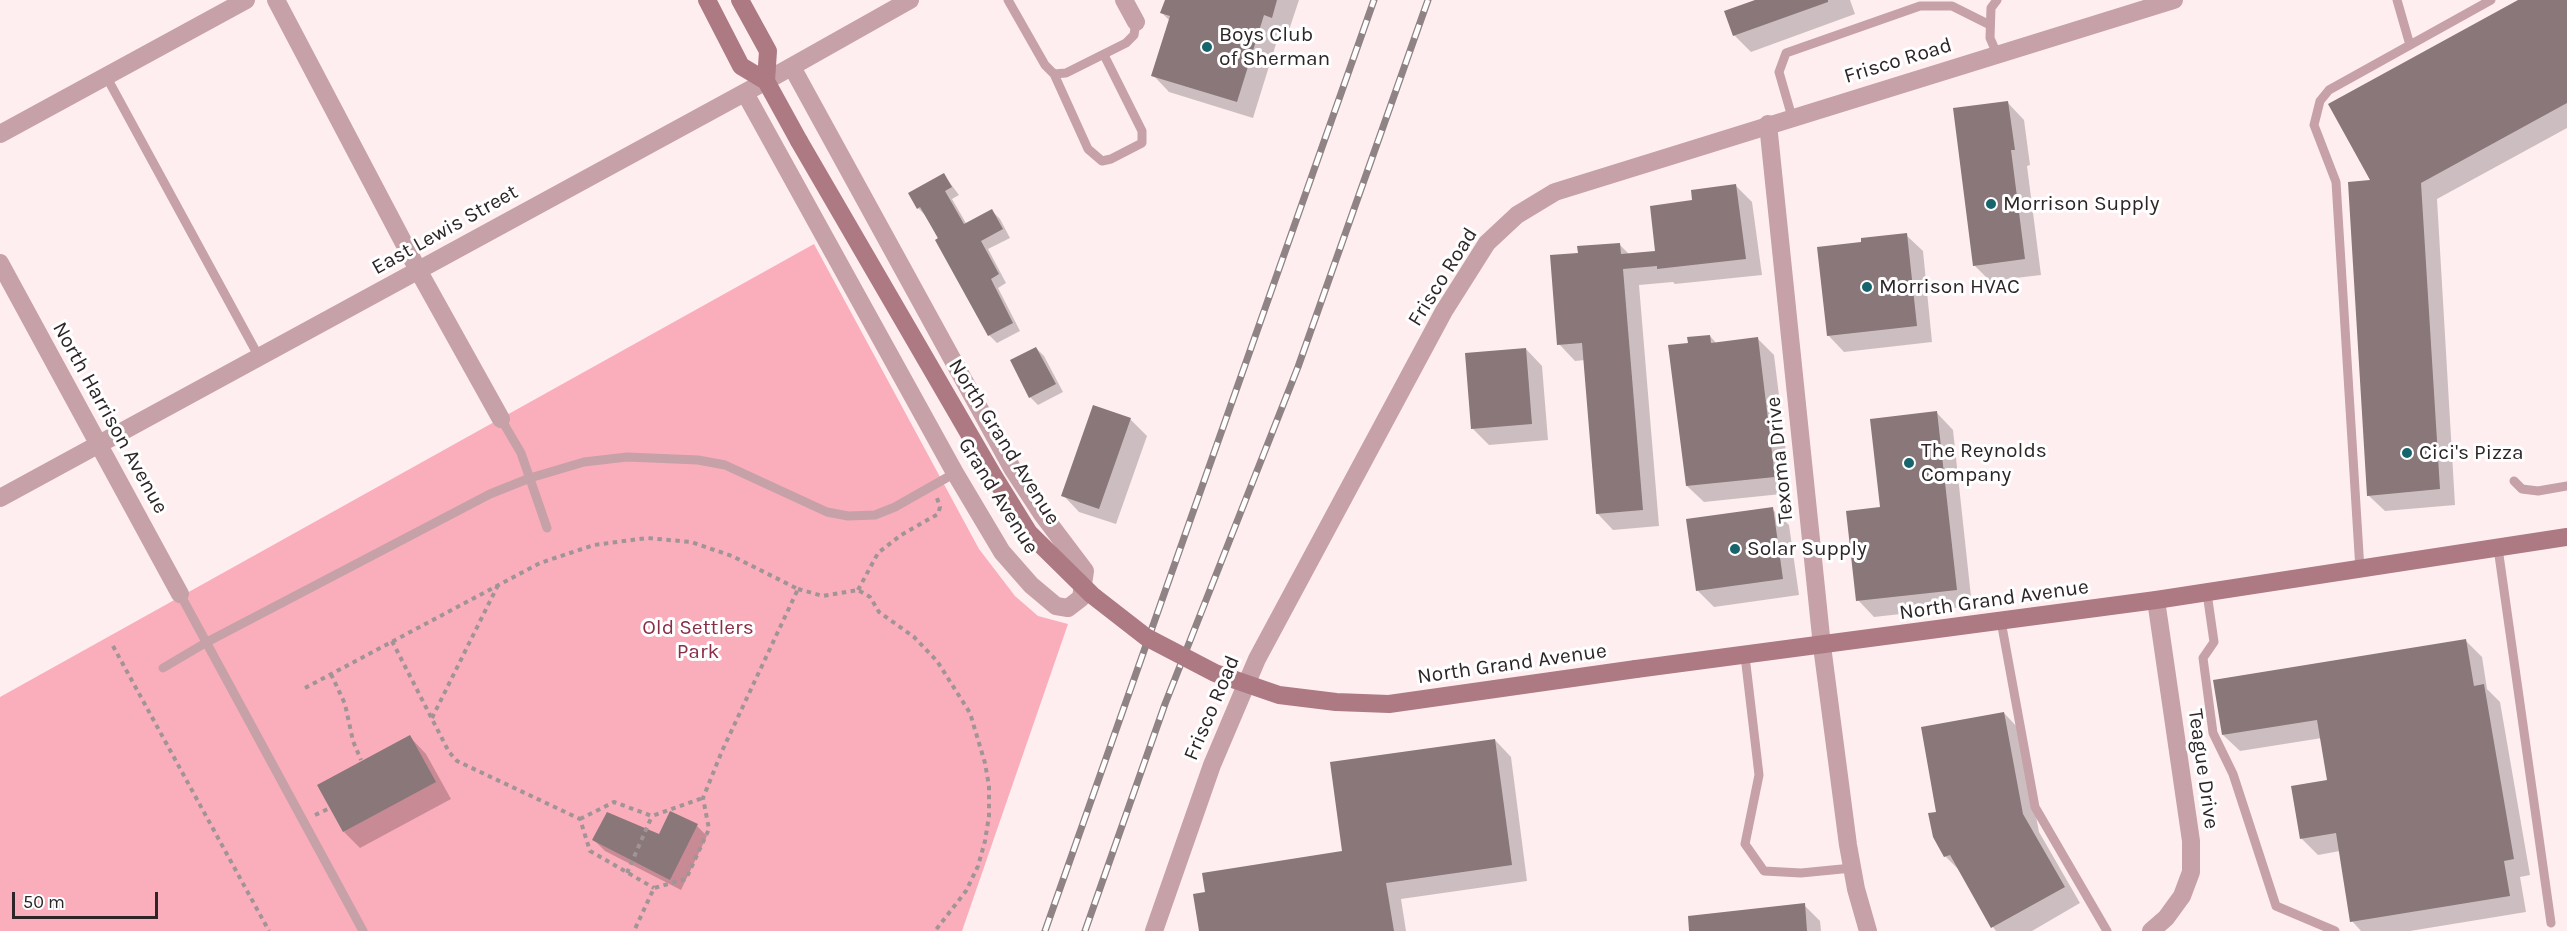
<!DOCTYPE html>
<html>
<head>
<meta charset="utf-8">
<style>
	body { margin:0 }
	#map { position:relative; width:2567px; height:931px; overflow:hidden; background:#ffeef0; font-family:Karla,sans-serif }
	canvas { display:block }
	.scale { position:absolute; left:12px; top:892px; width:146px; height:27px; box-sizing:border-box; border:3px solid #2d2527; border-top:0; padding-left:8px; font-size:18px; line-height:21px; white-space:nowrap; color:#2d2527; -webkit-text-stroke:4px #fff; paint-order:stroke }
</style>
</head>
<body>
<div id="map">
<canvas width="2567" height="931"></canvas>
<div class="scale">50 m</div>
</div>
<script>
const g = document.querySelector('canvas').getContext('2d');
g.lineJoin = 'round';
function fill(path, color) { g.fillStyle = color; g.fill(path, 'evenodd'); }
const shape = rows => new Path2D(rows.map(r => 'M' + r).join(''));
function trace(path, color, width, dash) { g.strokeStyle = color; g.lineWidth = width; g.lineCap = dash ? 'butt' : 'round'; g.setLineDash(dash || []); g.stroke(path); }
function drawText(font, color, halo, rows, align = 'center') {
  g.font = font + ' Karla,sans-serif'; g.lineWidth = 6; g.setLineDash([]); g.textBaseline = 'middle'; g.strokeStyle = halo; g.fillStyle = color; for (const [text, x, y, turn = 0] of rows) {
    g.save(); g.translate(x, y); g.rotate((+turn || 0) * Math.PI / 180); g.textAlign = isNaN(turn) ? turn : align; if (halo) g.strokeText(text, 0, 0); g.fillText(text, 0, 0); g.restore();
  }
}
const green = shape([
	[814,244,979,549,1015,596,1038,616,1068,624,962,931,0,931,0,697]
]);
const shadow = shape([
	[1166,0,1299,0,1288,33,1280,31,1253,118,1169,92,1153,75,1170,21,1162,13],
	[1760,0,1850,0,1855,14,1751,52,1734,35],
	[2521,0,2567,0,2567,128,2437,199,2455,505,2385,511,2368,495,2372,181],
	[2008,103,2024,120,2030,165,2027,166,2041,275,1990,281,1974,265],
	[944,175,959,195,952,199,967,225,992,211,1000,219,1010,238,988,249,1006,283,998,288,1020,331,997,343,989,335,926,216,918,208],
	[1736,186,1752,202,1762,275,1675,284,1673,282,1639,285,1659,526,1613,530,1597,513,1585,360,1575,361,1559,344,1579,255,1619,244,1630,255,1657,253,1694,201],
	[1906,235,1923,251,1932,342,1844,352,1828,335,1863,244],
	[1710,336,1717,344,1758,339,1774,355,1791,493,1704,502,1687,486,1689,344],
	[1036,348,1044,356,1063,392,1038,405,1030,397],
	[1526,349,1542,366,1548,440,1489,445,1472,428],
	[1937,413,1953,430,1972,606,1874,617,1858,600,1881,508],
	[1130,419,1147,436,1116,524,1079,512,1063,495],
	[1772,509,1789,525,1799,595,1714,607,1698,591],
	[2465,640,2482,657,2487,689,2500,702,2530,875,2520,877,2526,912,2410,931,2361,931,2352,921,2340,851,2318,855,2302,839,2329,782,2322,738,2240,751,2223,735],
	[2004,713,2020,730,2039,832,2080,903,2032,931,1996,931,1993,927,1961,872,1945,856,1937,813],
	[410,737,426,754,451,799,360,848,344,832],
	[1495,740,1511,757,1527,881,1401,899,1406,931,1200,931,1207,893,1343,852],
	[697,826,707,836,681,890,605,851,594,840,660,836],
	[1804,905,1820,921,1821,931,1691,931]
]);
const building = shape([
	[1165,0,1277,0,1272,18,1264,15,1237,102,1151,76,1170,16,1160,13],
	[1755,0,1828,0,1828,2,1733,36,1724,11],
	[2518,0,2567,0,2567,103,2421,183,2440,489,2367,496,2348,182,2370,180,2328,104],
	[2008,101,2015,150,2011,150,2025,259,1973,266,1953,108],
	[944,173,952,187,945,191,964,224,992,209,1003,229,981,241,999,274,991,279,1013,323,988,336,935,240,938,238,920,207,917,209,908,193],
	[1736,184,1746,259,1657,269,1657,266,1623,269,1643,510,1596,514,1582,343,1557,345,1550,255,1578,253,1577,246,1620,243,1621,254,1655,251,1650,206,1692,200,1691,190],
	[1907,233,1917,326,1827,336,1817,247,1861,242,1861,238],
	[1710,335,1711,343,1758,337,1775,477,1686,486,1668,345,1688,343,1687,337],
	[1036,347,1056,384,1029,398,1010,360],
	[1526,348,1532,424,1471,429,1465,353],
	[1093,405,1131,418,1099,509,1061,496],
	[1937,411,1957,590,1856,601,1846,511,1880,507,1870,419],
	[1773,507,1783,579,1696,591,1686,519],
	[2466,639,2474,686,2484,684,2514,859,2504,861,2510,896,2350,922,2336,833,2300,839,2291,786,2327,780,2317,720,2222,735,2213,680],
	[2004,712,2023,814,2065,887,1991,928,1950,855,1944,857,1933,837,1928,813,1936,812,1921,727],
	[410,735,436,782,343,832,317,785],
	[1495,739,1512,865,1386,883,1394,931,1199,931,1193,894,1205,892,1202,873,1342,851,1330,762],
	[670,811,698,824,670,880,592,840,607,812,659,834],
	[1805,903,1807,931,1689,931,1688,916]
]);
const path = shape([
	[798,589,823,596,858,590,870,597,879,612,914,637,937,661,970,713,985,763,989,786,989,816,985,841,978,866,966,891,935,931],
	[858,590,878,553,901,535,938,514,940,507,937,498],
	[392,641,449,752,457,761,580,819,590,851,654,888],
	[113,646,269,931],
	[331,674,345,704,353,741,361,760],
	[305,688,540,563,594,545,647,538,691,542,732,556,798,589,722,751,703,798,709,829,686,879,654,888,634,931],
	[432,718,498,585],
	[315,815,330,808],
	[580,819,614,802,652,816,703,798],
	[627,873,652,816]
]);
const service = shape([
	[1008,0,1045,65,1054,74,1066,73,1126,43,1134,35,1136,22],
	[2397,0,2410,45],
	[1997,54,1990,38,1991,8,1997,0],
	[1054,74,1088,149,1102,161,1111,159,1142,143,1142,131,1104,55],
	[106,76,259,357],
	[1792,117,1779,72,1786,53,1920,6,1952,6,1990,25],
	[501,419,521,453,547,528],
	[2514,481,2522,489,2538,491,2567,486],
	[2498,548,2551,923],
	[2360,570,2336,182,2314,125,2320,101,2329,90,2491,0],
	[2207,593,2214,642,2203,658,2213,733,2233,774,2276,906,2335,931],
	[180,594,363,931],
	[2001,621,2035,807,2107,931],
	[1745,656,1759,775,1745,844,1764,871,1801,873,1852,868],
	[163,668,207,642,490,494,530,478,584,462,627,457,698,460,725,465,827,512,848,516,875,515,895,507,955,473]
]);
const minor = shape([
	[276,0,418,270,501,419],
	[1124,0,1136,22],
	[745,93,955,473,1002,552,1031,585,1056,606,1068,608,1081,598,1085,571,1042,514,1012,468,792,67],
	[1768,124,1822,646,1848,845,1856,889,1868,931],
	[0,263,180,594],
	[0,498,766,81,910,0],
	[2151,931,2166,918,2182,896,2191,872,2191,841,2156,600]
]);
const tertiary = shape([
	[0,134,246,0],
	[1154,931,1212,765,1257,659,1444,311,1487,243,1517,215,1555,192,2174,0]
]);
const secondary = shape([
	[707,0,741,66,766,81,799,141],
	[740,0,768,51,766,81],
	[1636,669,2156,600,2567,537]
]);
const rail = shape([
	[1045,931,1374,0],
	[1085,931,1165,704,1298,367,1428,0]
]);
const secondaryBridge = shape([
	[799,141,993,475,1029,533,1092,595,1146,637,1215,673,1279,695,1336,702,1389,704,1636,669]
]);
const markers = [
	[1207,47,6,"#16646c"],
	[1991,204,6,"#16646c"],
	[1867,287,6,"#16646c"],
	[2407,453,6,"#16646c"],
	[1909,463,6,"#16646c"],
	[1735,549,6,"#16646c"]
];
const poiNames = [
	["Boys Club",1219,35],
	["of Sherman",1219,59],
	["Morrison Supply",2003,204],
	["Morrison HVAC",1879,287],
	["The Reynolds",1921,451],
	["Company",1921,475],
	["Cici's Pizza",2419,453],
	["Solar Supply",1747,549]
];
const streetNames = [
	["Frisco Road",1898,61,-17],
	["East Lewis Street",445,230,-29],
	["Frisco Road",1443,277,-58],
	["North Harrison Avenue",110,418,61],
	["North Grand Avenue",1004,442,58],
	["Texoma Drive",1780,460,-96],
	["Grand Avenue",998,496,58],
	["North Grand Avenue",1994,600,-8],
	["North Grand Avenue",1512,664,-8],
	["Frisco Road",1212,708,-67],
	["Teague Drive",2203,769,82]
];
const parkNames = [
	["Old Settlers",698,628],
	["Park",698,652]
];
fill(green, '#faaebb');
fill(shadow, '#0003');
fill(building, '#89777a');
trace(path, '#a19496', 4, [4.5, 4.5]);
trace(service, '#c6a1a7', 9);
trace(minor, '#c6a1a7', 18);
trace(tertiary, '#c6a1a7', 18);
trace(secondary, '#ad7a83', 18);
trace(rail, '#908385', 7);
trace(rail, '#fff', 4.5, [14]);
trace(secondaryBridge, '#ad7a83', 18);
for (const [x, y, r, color] of markers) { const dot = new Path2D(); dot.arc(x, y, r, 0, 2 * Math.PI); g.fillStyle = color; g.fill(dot); trace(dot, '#fff', 2); }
drawText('21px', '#2d2527', '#fff', poiNames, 'left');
drawText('21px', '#2d2527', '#fff', streetNames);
drawText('21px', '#8a2d46', '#fff', parkNames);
</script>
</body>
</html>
